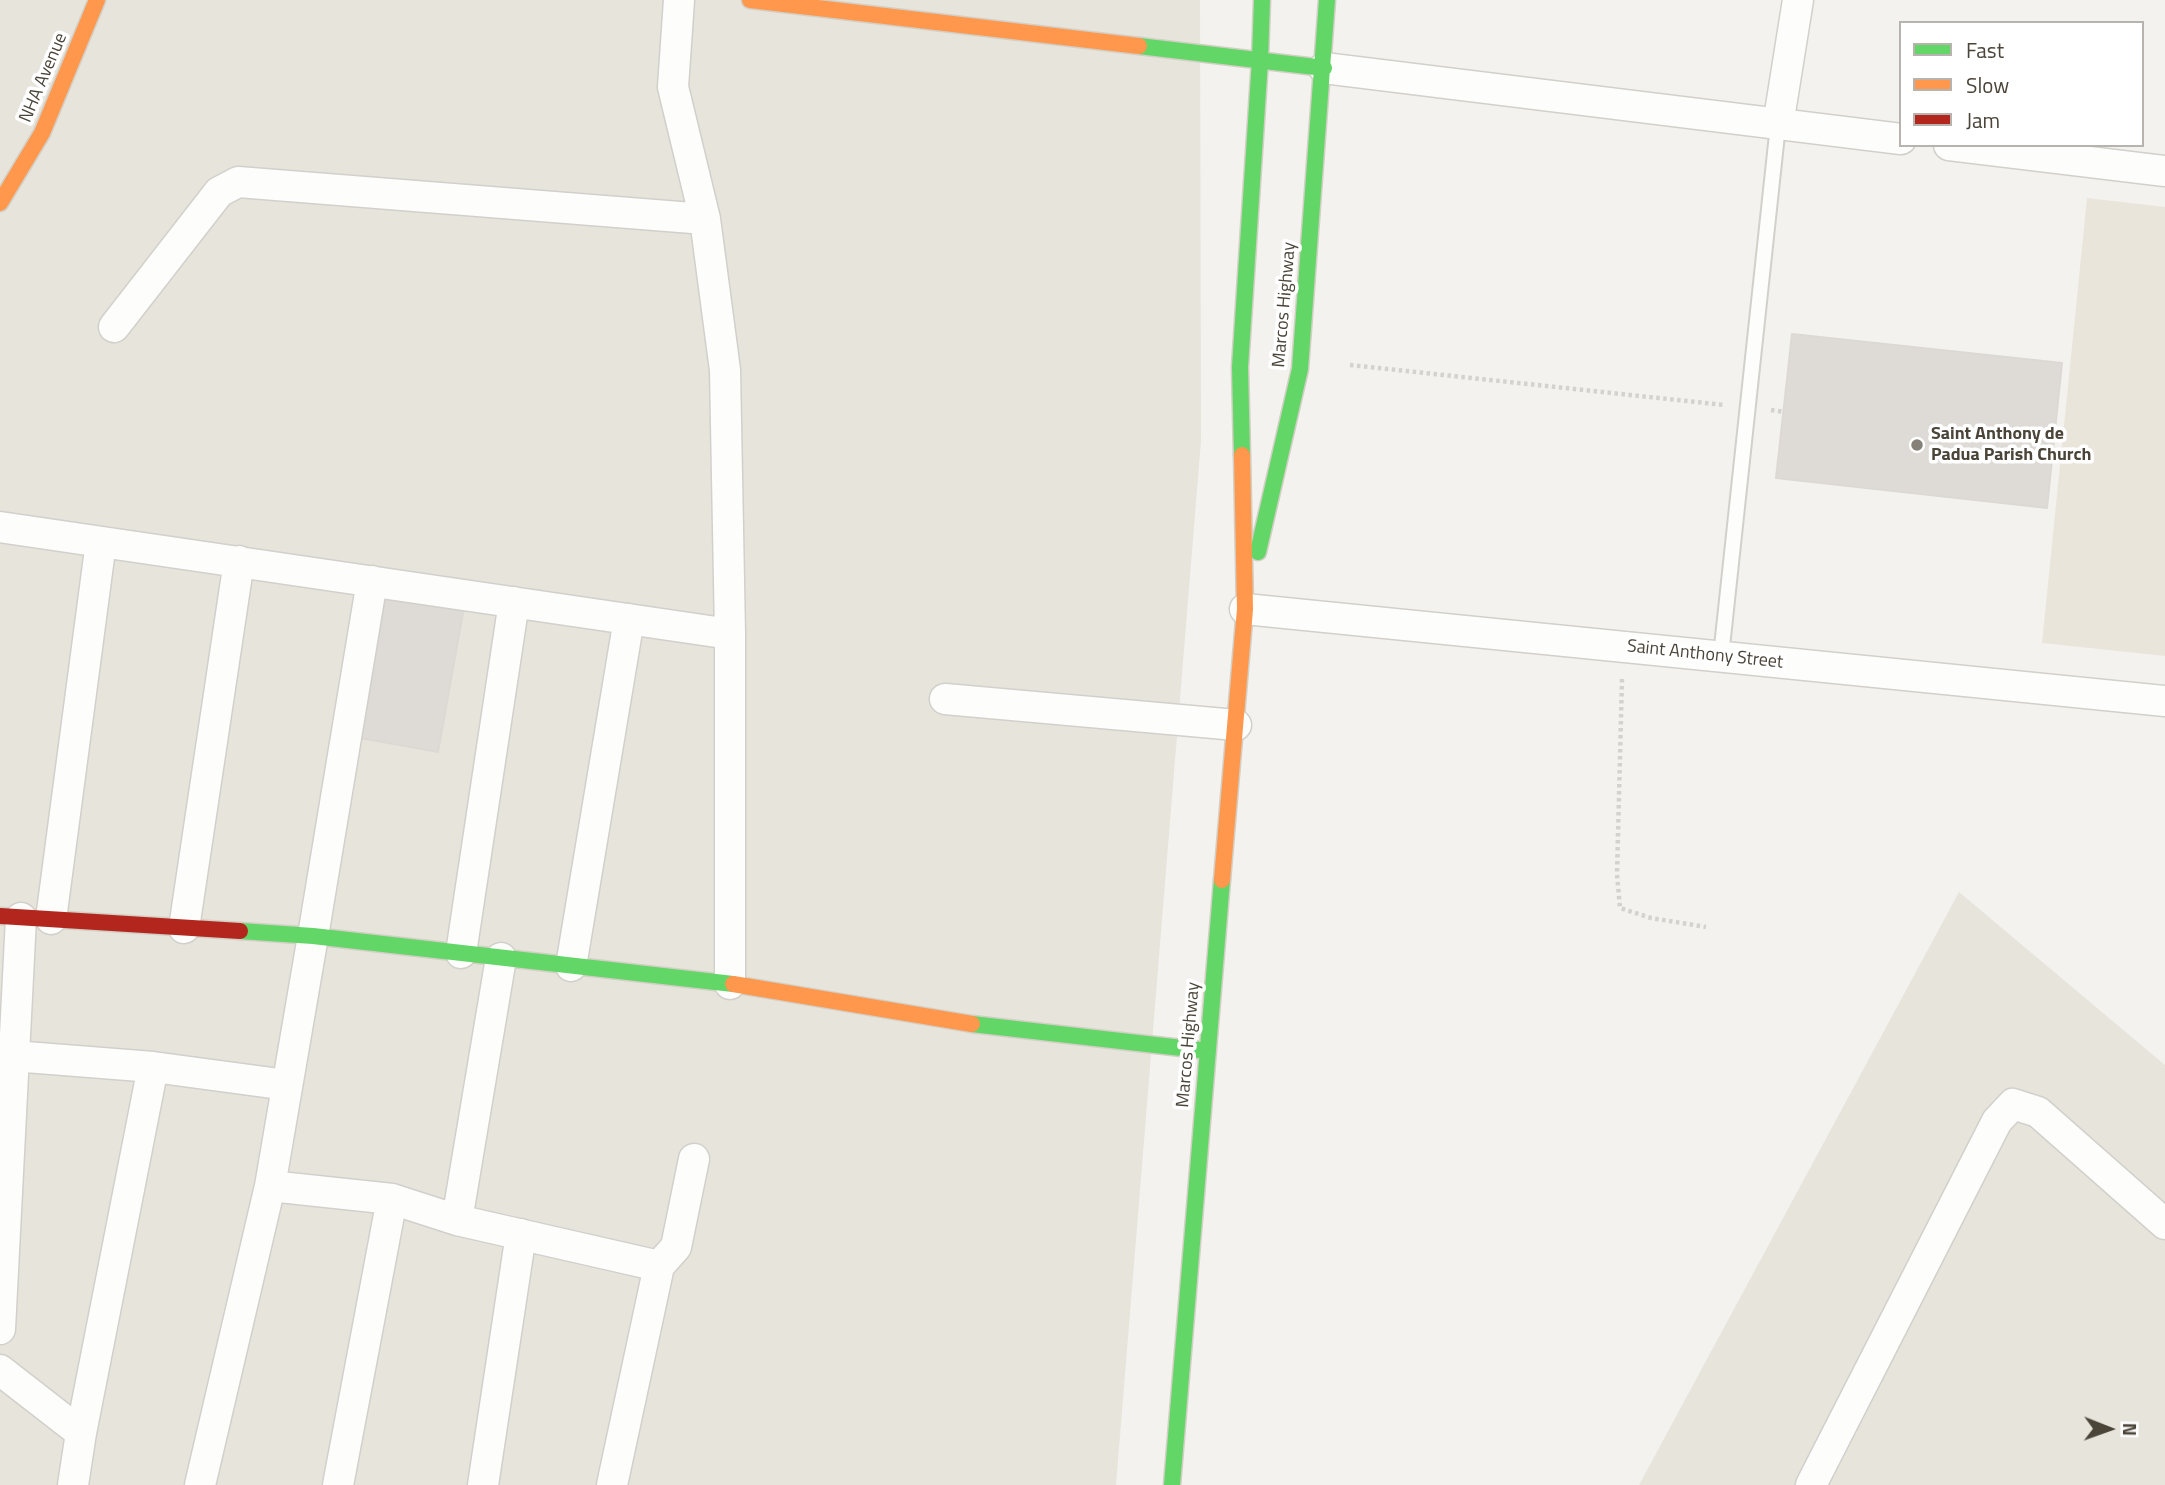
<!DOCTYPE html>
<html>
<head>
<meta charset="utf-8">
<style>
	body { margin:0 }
	#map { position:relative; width:2165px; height:1485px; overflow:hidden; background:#f4f2ee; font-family:"Titillium Web",sans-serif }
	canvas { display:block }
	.legend { position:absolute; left:1899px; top:21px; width:245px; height:126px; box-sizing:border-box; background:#fff; border:2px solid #b7b4b0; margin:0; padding:9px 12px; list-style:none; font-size:21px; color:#4b4439 }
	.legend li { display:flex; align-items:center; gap:14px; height:35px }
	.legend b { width:35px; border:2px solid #b7b4b0 }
	.north { position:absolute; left:2074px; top:1394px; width:70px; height:70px; -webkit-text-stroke:5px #fff; paint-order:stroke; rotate:91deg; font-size:19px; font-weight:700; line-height:28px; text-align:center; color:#4b4439 }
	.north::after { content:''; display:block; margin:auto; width:24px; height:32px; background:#4b4439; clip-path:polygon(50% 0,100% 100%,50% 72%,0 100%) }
</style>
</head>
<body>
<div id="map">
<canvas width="2165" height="1485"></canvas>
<ul class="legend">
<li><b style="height:9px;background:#63d668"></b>Fast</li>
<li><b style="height:9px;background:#ff974d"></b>Slow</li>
<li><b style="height:9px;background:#b3261e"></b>Jam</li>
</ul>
<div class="north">N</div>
</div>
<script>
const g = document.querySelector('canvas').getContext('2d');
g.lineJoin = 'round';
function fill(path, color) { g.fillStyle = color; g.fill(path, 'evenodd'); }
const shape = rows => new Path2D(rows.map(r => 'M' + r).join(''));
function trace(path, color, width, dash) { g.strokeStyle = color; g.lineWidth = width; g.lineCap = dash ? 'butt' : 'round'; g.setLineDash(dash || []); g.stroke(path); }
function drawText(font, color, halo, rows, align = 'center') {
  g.font = font + ' "Titillium Web",sans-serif'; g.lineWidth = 7; g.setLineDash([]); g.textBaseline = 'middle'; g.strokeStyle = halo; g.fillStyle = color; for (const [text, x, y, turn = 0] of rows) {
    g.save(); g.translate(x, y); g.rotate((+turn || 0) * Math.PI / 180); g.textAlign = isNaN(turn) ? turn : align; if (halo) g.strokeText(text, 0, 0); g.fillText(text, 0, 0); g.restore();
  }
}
const residential = shape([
	[0,0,1200,0,1201,441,1116,1485,0,1485],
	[1959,892,2165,1065,2165,1485,1639,1485]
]);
const education = shape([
	[2087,198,2165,207,2165,656,2042,643]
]);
const building = shape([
	[1792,334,2062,363,2047,508,1776,478,1792,334],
	[375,591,464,607,438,752,349,736,375,591]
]);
const path = shape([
	[1350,365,1724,405],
	[1771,410,1784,412],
	[1622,679,1617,874,1620,908,1651,918,1706,927]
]);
const lane = shape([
	[1721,656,1778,125]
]);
const street = shape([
	[679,0,673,87,705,219,725,370,730,634,730,984],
	[1324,68,1901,139],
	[1778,125,1798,0],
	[1949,145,2165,171],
	[114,327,219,192,238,182,705,219],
	[0,527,730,634],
	[1245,609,2165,701],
	[945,699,1236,725],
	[51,919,101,542],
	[184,928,239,561],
	[461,953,514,602],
	[571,966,629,619],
	[13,1056,153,1067,287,1085],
	[270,1186,392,1199,457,1220,659,1266],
	[457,1220,501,958],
	[0,1329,21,918],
	[0,1370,81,1433],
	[73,1485,81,1433,153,1067],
	[200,1485,270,1186,313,936,372,581],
	[338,1485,392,1199],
	[483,1485,521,1234],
	[612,1485,659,1266,676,1247,694,1159],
	[1811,1485,1997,1121,2013,1104,2038,1112,2165,1224]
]);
const fast = shape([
	[1139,46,1324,68],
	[1242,455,1240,367,1260,60,1262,0],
	[1258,552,1300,369,1327,0],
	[240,931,313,936,733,984],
	[972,1024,1208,1051],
	[1172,1485,1222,880]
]);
const slow = shape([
	[750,0,1139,46],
	[0,203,42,133,97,0],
	[1222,880,1245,609,1242,455],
	[733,984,972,1024]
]);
const jam = shape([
	[0,916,240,931]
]);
const markers = [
	[1917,445,7,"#868178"]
];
const streetNames = [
	["NHA Avenue",44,78,-67],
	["Marcos Highway",1285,305,-85],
	["Saint Anthony Street",1705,655,6],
	["Marcos Highway",1189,1045,-85]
];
const poiNames = [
	["Saint Anthony de",1931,435],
	["Padua Parish Church",1931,456]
];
fill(residential, '#e7e4dc');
fill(education, '#eae5da');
fill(building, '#dedbd6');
trace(building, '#dcd9d4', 2);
trace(lane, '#d2d0cb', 18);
trace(street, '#d2d0cb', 33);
trace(fast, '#d3cfc5', 19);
trace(slow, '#d3cfc5', 19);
trace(jam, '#d3cfc5', 19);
trace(path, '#d3d2cc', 4.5, [3.5, 3.5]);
trace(lane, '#fdfdfc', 14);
trace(street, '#fdfdfc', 30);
trace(fast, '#63d668', 16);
trace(slow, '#ff974d', 16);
trace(jam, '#b3261e', 16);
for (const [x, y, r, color] of markers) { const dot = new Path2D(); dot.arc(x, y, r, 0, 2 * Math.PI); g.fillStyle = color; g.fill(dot); trace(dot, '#fff', 2.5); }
drawText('18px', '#4b4439', '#fff', streetNames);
drawText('bold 18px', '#4b4439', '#fff', poiNames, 'left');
</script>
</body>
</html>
